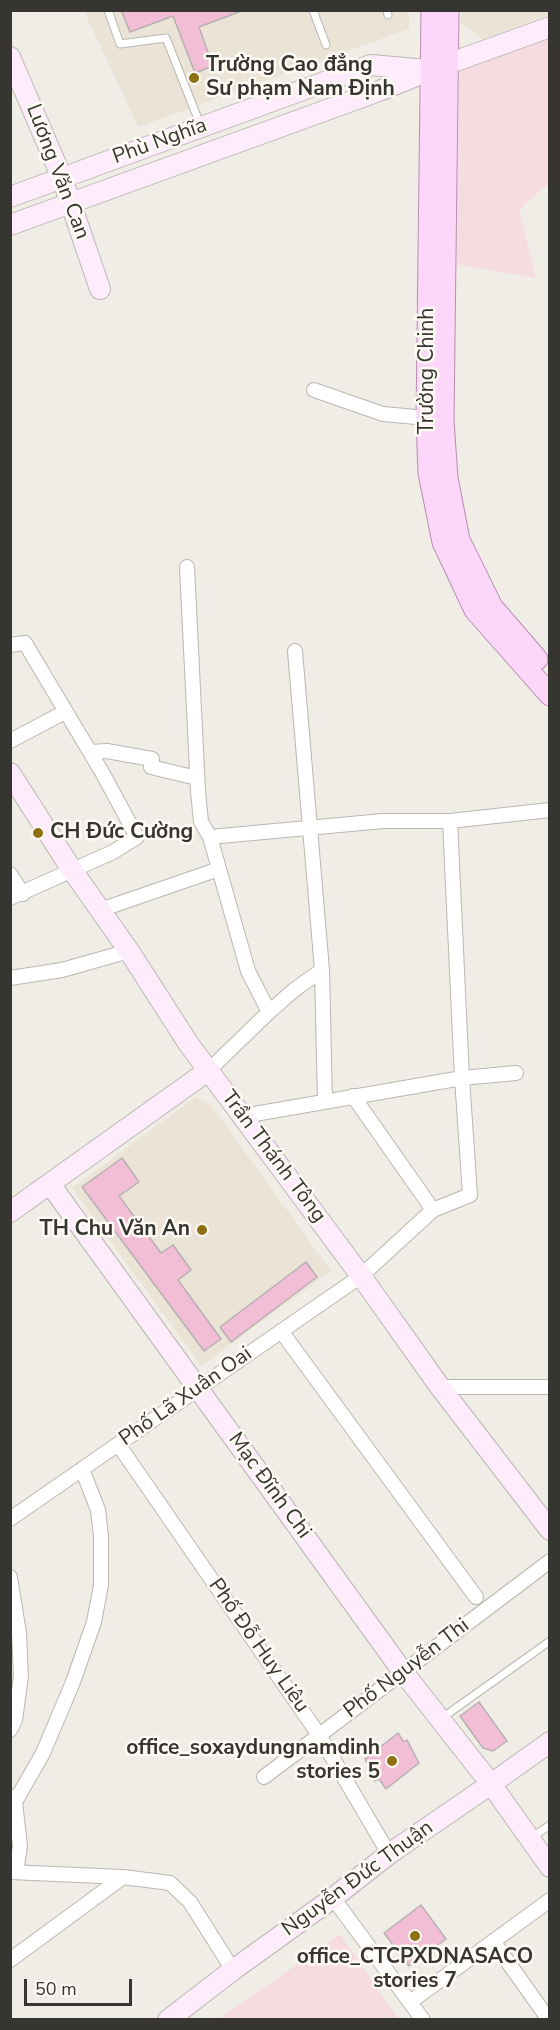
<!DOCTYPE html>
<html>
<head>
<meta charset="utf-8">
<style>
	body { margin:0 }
	#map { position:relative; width:560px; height:2030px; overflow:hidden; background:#f0ede7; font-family:"Nunito Sans",sans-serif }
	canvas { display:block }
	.frame { position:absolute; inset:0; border:12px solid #363532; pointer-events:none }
	.scale { position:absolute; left:24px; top:1979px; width:108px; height:27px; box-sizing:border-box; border:3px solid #363532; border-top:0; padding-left:8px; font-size:18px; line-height:21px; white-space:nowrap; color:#363532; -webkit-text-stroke:4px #fefaf4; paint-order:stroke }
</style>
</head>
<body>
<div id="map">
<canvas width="560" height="2030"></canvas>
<div class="frame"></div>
<div class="scale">50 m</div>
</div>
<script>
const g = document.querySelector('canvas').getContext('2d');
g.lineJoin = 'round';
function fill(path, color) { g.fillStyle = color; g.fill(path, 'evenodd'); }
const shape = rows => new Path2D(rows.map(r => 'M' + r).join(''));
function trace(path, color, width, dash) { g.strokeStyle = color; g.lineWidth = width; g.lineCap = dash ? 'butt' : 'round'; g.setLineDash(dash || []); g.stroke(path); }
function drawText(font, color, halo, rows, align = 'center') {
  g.font = font + ' "Nunito Sans",sans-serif'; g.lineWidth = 5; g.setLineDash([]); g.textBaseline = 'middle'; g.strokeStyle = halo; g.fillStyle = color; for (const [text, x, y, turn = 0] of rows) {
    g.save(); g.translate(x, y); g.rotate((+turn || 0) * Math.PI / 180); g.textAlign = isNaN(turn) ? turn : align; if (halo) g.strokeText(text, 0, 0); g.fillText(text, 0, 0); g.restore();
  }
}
const built = shape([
	[84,11,409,11,409,29,138,127],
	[461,11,549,10,550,14,483,39,461,24],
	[196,1097,211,1105,331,1271,201,1366,72,1188]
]);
const industrial = shape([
	[549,39,549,183,519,210,536,278,456,264,459,70],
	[340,1934,399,2019,219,2019]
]);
const building = shape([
	[121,10,239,10,239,12,199,27,213,66,195,73,173,16,130,32,121,10],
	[122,1158,139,1182,119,1196,161,1253,173,1245,191,1270,178,1280,221,1339,204,1351,82,1187,122,1158],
	[306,1262,317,1277,231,1342,220,1327,306,1262],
	[479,1702,507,1741,493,1751,483,1748,460,1716,479,1702],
	[398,1733,404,1742,407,1740,419,1763,386,1789,379,1779,375,1781,368,1771,371,1769,365,1759,398,1733],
	[421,1905,446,1939,409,1966,384,1933,421,1905]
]);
const lane = shape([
	[108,10,120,44,166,38,200,124],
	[313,10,326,45],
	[387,10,388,15],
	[442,1718,550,1641],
	[531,1838,550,1825]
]);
const street = shape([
	[314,390,383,414,427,418],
	[187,567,198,791,201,822,210,837,248,971,269,1012],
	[10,645,25,643,103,774,137,837,113,852,10,898],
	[295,651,322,970,325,1101],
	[10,741,65,712],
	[90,752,107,751,152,759,151,767,197,778],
	[210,837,383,821,450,821,550,810],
	[10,874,23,894],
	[100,910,219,869],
	[10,978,62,970,129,951],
	[209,1070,269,1012,294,990,322,970],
	[243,1116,462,1078,516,1073],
	[433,1210,470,1195,462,1078,450,821],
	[281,1331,476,1597],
	[440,1387,550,1387],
	[118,1444,319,1735,389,1854],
	[10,1519,361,1276,433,1210,353,1096],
	[10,1577,19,1633,21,1676,15,1720,10,1730],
	[264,1777,550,1561],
	[10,1796,15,1802,20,1846,16,1872],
	[15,1802,43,1753,73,1682,94,1622,101,1585,101,1536,98,1510,82,1469],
	[10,1872,123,1877,170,1883,190,1902,233,1970],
	[333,1898,423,2020],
	[493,1941,549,2020],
	[10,1960,123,1877],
	[410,2002,550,1900]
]);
const secondary = shape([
	[10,57,62,178,100,289],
	[10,197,371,65,428,70],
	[10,225,379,91,431,70,550,27],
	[10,773,72,870,129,951,188,1043,361,1276,440,1387,550,1530],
	[50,1184,403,1672,491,1784,550,1867],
	[10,1212,209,1070],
	[168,2020,233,1970,333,1898,389,1854,491,1784,550,1742]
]);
const primary = shape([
	[432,10,427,418,429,473,443,542,475,610,550,695],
	[448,10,443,421,447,478,459,540,492,607,537,659]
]);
const markers = [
	[194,78,6,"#8e6f12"],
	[38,833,6,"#8e6f12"],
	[202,1230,6,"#8e6f12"],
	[392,1761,6,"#8e6f12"],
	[415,1936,6,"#8e6f12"]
];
const poiNames = [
	["Trường Cao đẳng",206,66],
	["Sư phạm Nam Định",206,90],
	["CH Đức Cường",50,833],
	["TH Chu Văn An",190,1230,"right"],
	["office_soxaydungnamdinh",380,1749,"right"],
	["stories 5",380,1773,"right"],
	["office_CTCPXDNASACO",415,1958,"center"],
	["stories 7",415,1982,"center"]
];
const streetNames = [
	["Phù Nghĩa",160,142,-20],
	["Lương Văn Can",57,172,69],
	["Trường Chinh",428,371,-90],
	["Trần Thánh Tông",273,1157,53],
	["Phố Lã Xuân Oai",186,1397,-35],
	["Mạc Đĩnh Chi",269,1486,54],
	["Phố Đỗ Huy Liêu",258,1646,55],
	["Phố Nguyễn Thi",407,1669,-37],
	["Nguyễn Đức Thuận",358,1879,-36]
];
fill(built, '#eae3d6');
fill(industrial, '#f6dce1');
fill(building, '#f1bed6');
trace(building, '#b6b0b3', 1.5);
trace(lane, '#bab7b1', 9);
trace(street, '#bab7b1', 16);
trace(secondary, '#bab7b1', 22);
trace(primary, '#b78db1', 23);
trace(lane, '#fff', 7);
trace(street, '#fff', 14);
trace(secondary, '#feebfc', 20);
trace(primary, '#fdd7fa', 21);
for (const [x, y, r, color] of markers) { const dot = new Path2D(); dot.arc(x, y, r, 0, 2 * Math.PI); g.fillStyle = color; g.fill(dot); trace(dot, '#fefaf4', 2); }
drawText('bold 21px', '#363532', '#fefaf4', poiNames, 'left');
drawText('21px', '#363532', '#fefaf4', streetNames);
</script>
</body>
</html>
